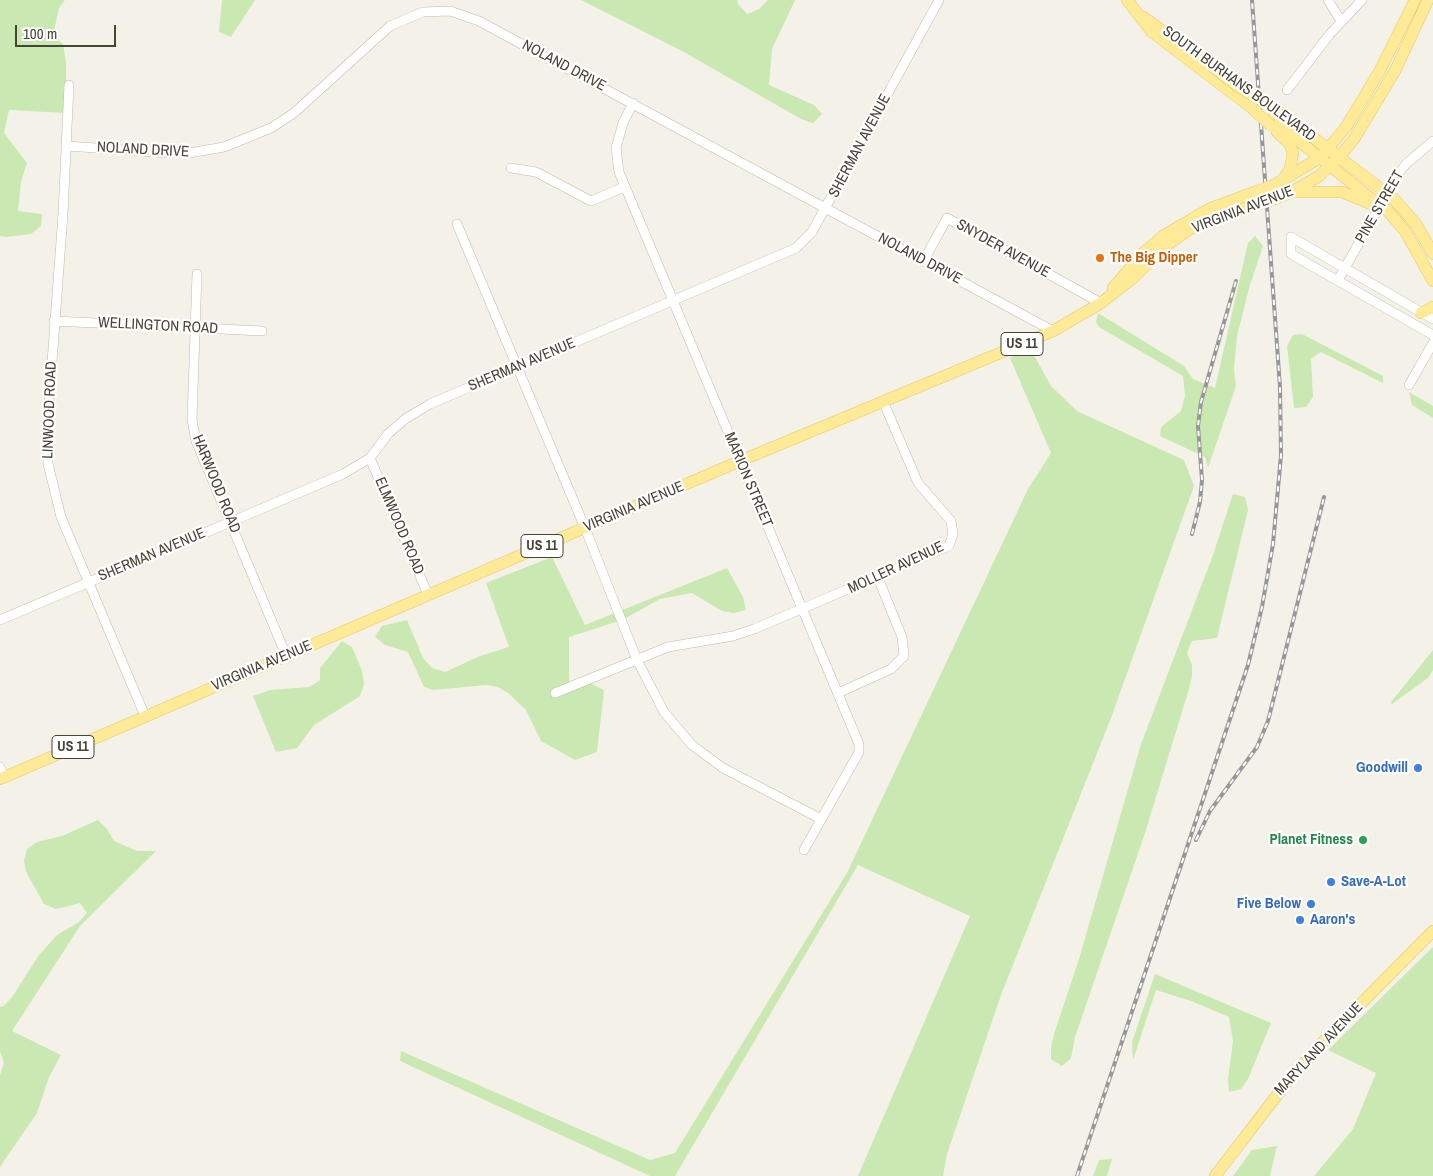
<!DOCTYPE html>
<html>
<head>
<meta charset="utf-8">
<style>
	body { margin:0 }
	#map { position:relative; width:1433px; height:1176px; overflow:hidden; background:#f4f2e8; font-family:"Archivo Narrow",sans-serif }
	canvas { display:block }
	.scale { position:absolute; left:15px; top:25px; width:101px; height:22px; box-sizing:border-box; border:2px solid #474337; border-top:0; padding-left:6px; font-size:15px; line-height:18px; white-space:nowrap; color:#474337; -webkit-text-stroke:4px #fff; paint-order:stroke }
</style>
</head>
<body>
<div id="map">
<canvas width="1433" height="1176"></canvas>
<div class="scale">100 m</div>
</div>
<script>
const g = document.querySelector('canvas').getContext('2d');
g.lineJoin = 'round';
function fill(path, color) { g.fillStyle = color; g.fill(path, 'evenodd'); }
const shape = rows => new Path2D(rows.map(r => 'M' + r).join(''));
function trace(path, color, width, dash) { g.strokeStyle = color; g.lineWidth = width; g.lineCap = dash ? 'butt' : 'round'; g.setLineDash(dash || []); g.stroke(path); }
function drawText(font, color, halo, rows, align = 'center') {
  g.font = font + ' "Archivo Narrow",sans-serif'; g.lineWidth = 4.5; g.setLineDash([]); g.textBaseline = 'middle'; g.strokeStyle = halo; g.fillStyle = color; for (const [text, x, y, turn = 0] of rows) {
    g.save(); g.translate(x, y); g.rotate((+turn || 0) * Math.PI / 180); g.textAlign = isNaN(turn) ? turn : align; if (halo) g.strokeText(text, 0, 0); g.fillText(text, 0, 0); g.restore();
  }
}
const green = shape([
	[0,0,65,0,59,8,53,35,63,44,66,63,66,113,9,110,4,133,27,163,21,182,18,211,42,214,41,226,31,234,6,237,0,236],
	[222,0,255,0,231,37,219,32],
	[581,0,737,0,738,4,747,14,759,9,768,0,795,0,772,49,769,85,814,105,822,114,813,123,801,119,682,51],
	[1255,236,1263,246,1250,285,1237,336,1234,369,1236,386,1208,468,1205,457,1160,436,1161,427,1181,411,1185,396,1183,376,1099,327,1096,322,1098,313,1184,366,1193,379,1215,388,1248,243],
	[1302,334,1383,376,1383,383,1321,352,1311,359,1313,397,1306,407,1294,408,1287,346,1293,335],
	[1029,346,1051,386,1077,411,1184,460,1194,486,1111,718,1001,995,947,1154,943,1176,858,1176,970,916,858,865,675,1176,650,1176,400,1061,401,1051,650,1160,675,1153,847,873,1028,489,1051,453,1010,358],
	[1409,392,1433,406,1433,418,1412,405],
	[1233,494,1245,497,1248,510,1217,638,1192,641,1187,653,1192,665,1192,677,1189,689,1145,833,1075,1037,1071,1058,1062,1066,1051,1059,1051,1047,1054,1034,1079,959,1141,744,1213,555],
	[552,557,585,625,727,568,743,597,746,610,734,613,722,611,692,593,660,599,622,620,569,637,569,682,589,683,604,690,597,752,575,760,541,741,526,710,508,693,498,687,486,685,433,690,424,687,408,652,385,645,375,637,382,626,407,620,423,658,432,668,445,672,480,656,509,647,486,583],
	[342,641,352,647,362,671,364,684,360,696,314,725,297,748,276,752,253,696,270,690,309,687,320,680,320,668],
	[1433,650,1433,670,1428,678,1392,704,1391,702],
	[98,820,107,829,114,841,137,851,156,851,80,926,12,1031,61,1055,49,1077,37,1113,0,1167,0,1075,4,1063,0,1051,0,1007,4,1006,12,997,39,955,57,935,79,922,87,913,80,903,56,909,44,904,26,872,24,860,27,849,37,842,62,836],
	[1433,947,1433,1176,1314,1176,1353,1129,1376,1073,1328,1050],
	[1155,974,1271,1023,1248,1079,1241,1089,1229,1092,1228,1079,1233,1041,1229,1017,1191,1001,1156,990,1133,1060,1132,1042],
	[1277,1146,1270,1176,1233,1176,1252,1150],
	[1112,1159,1107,1176,1093,1176,1099,1160]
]);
const minor = shape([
	[1328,0,1341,21],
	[69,85,63,214,48,416,48,464,61,517,145,716],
	[1287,90,1330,34,1362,0],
	[633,103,623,123,616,148,619,172,859,744,859,752,804,850],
	[67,146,169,153,189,153,224,147,271,128,294,113,390,26,423,12,450,11,479,21,1053,331],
	[511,168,536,172,591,201,624,187],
	[457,224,585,528,637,660,664,712,692,745,723,768,821,819],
	[1291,237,1291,254,1433,335],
	[1291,237,1433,319],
	[924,260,947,218,1101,303],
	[197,274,192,420,196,441,286,655],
	[1338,280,1398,174,1406,164,1433,141],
	[54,321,262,331],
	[1409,385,1433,343],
	[370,458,428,595],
	[0,620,343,474,370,458,388,434,405,419,430,404,796,248,812,232,939,0],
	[555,693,668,647,733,636,754,629,949,546,953,534,951,521,918,483,883,401],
	[838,693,891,669,904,656,902,637,878,578],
	[0,767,4,777]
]);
const major = shape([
	[1127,0,1152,32,1252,108],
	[1143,17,1213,67],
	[1269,104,1381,189],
	[1271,119,1373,200],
	[1277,132,1289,143,1293,153,1290,170,1282,180],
	[1276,184,1321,157,1346,127,1379,72,1415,0],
	[1296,192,1342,192,1371,204],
	[1277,198,1292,192,1319,176,1339,157,1354,139,1395,71,1428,0],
	[1394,199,1416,224,1433,254],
	[1387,210,1405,231,1433,281],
	[1113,288,1143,253,1163,236,1209,209,1258,191],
	[1421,313,1433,307],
	[0,779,740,461,1053,331,1101,303,1133,278,1167,245,1190,229,1211,219,1259,204],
	[1215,1176,1285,1085,1320,1045,1433,931]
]);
const rail = shape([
	[1192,534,1200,502,1202,480,1198,426,1201,402,1236,281],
	[1196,840,1210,811,1257,747,1268,721,1324,497],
	[1077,1176,1248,665,1262,607,1273,544,1281,455,1280,387,1252,0]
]);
const majorBridge = shape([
	[1213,67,1240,88,1269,104],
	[1252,108,1271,126],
	[1381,189,1394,199],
	[1258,191,1276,184],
	[1373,200,1387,210],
	[1259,204,1277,198]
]);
const markers = [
	[1100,258,5,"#e8710a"],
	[1418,768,5,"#3f7fe0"],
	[1363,840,5,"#2e9e5b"],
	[1331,882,5,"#3f7fe0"],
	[1311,904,5,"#3f7fe0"],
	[1300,920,5,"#3f7fe0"]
];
const shields = [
	[1022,344,42],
	[542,546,42],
	[73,747,42]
];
const shieldNames = [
	["US 11",1022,344],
	["US 11",542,546],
	["US 11",73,747]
];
const streetNames = [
	["NOLAND DRIVE",564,66,28],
	["SOUTH BURHANS BOULEVARD",1239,84,36],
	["SHERMAN AVENUE",860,146,-62],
	["NOLAND DRIVE",143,150,3],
	["PINE STREET",1380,207,-60],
	["VIRGINIA AVENUE",1243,210,-21],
	["SNYDER AVENUE",1003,249,29],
	["NOLAND DRIVE",920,259,28],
	["WELLINGTON ROAD",158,326,3],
	["SHERMAN AVENUE",522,365,-23],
	["LINWOOD ROAD",50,410,-88],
	["MARION STREET",748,480,67],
	["HARWOOD ROAD",216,484,68],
	["VIRGINIA AVENUE",634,507,-23],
	["ELMWOOD ROAD",399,526,67],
	["SHERMAN AVENUE",152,555,-23],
	["MOLLER AVENUE",896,568,-25],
	["VIRGINIA AVENUE",262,666,-23],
	["MARYLAND AVENUE",1319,1049,-47]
];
const foodNames = [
	["The Big Dipper",1110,258]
];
const shopNames = [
	["Goodwill",1408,768],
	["Save-A-Lot",1341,882,"left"],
	["Five Below",1301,904],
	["Aaron's",1310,920,"left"]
];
const leisureNames = [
	["Planet Fitness",1353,840]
];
fill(green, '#cae8b1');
trace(minor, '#c0baab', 10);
trace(major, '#e4ca66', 12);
trace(minor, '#fff', 9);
trace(major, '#feea97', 11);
trace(rail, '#979797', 4);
trace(rail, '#fff', 2, [5.5]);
trace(majorBridge, '#e4ca66', 12, []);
trace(majorBridge, '#feea97', 11);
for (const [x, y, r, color] of markers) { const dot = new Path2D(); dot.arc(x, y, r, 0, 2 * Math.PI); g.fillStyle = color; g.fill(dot); trace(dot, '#fff', 2); }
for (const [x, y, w] of shields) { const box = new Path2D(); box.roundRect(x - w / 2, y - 11.5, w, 23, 4); g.fillStyle = '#fff'; g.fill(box); trace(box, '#474337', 1); }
drawText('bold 14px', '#474337', null, shieldNames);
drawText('15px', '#474337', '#fff', streetNames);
drawText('bold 15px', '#c56008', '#fff', foodNames, 'left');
drawText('bold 15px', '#366cbe', '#fff', shopNames, 'right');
drawText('bold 15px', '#27864d', '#fff', leisureNames, 'right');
</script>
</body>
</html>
